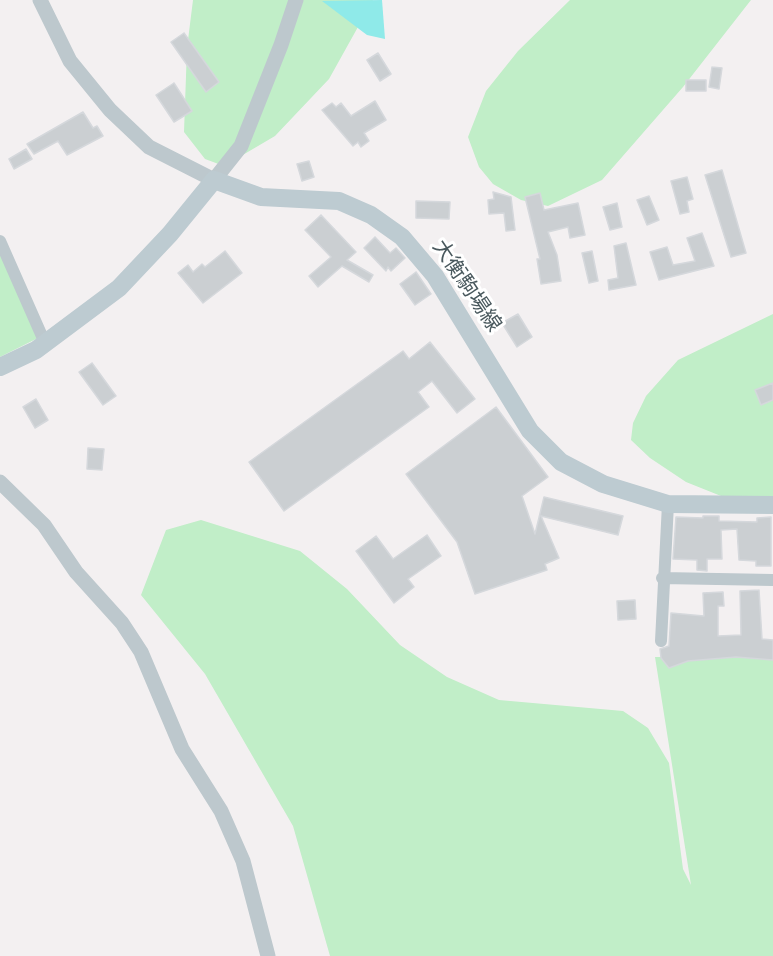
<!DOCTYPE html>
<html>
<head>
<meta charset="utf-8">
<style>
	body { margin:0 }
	canvas { display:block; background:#f3f0f1 }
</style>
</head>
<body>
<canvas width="773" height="956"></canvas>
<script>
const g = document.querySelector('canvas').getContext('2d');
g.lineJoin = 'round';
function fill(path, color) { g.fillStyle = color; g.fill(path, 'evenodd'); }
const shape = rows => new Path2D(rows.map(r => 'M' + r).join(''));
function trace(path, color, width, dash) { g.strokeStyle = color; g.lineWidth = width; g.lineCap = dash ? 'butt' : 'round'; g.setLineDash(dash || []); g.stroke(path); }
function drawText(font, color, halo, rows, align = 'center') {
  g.font = font + ' Overpass,"Noto Sans JP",sans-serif'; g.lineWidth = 6; g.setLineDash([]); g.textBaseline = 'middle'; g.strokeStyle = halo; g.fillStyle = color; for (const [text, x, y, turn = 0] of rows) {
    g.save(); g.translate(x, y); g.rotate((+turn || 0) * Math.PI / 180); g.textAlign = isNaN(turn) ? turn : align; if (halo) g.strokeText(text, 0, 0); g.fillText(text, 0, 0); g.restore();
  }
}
const green = shape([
	[193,0,373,0,329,79,275,136,224,166,205,159,184,132,187,48],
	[570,0,751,0,683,87,602,180,548,206,521,200,493,184,479,167,468,137,486,91,518,51],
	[0,252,38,338,0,357],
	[773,314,773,509,741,504,686,482,650,458,631,440,633,423,646,396,678,360],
	[201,520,300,551,347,589,400,645,447,677,499,700,623,711,648,728,669,763,683,869,691,885,655,657,773,657,773,956,330,956,293,826,205,674,141,595,166,530]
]);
const water = shape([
	[382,0,385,39,367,35,322,1]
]);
const building = shape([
	[184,33,219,82,206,92,171,42,184,33],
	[378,53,391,74,380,81,367,60,378,53],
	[712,67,722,68,719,89,709,87,712,67],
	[686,80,706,80,706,91,686,91,686,80],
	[174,83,192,111,174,122,156,95,174,83],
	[375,101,386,120,364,133,369,141,361,147,358,142,353,146,322,110,332,103,336,107,341,103,351,116,375,101],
	[83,112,93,128,97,126,103,136,67,155,58,141,34,154,27,144,83,112],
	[26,149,32,159,14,169,9,159,26,149],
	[309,161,314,177,302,181,297,164,309,161],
	[722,170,746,253,731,257,705,175,722,170],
	[687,177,693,199,687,201,689,212,680,214,671,181,687,177],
	[493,192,511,197,515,230,506,231,504,213,489,214,488,200,494,199,493,192],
	[540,193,544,210,578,203,585,235,570,238,568,227,548,232,557,255,561,281,541,284,537,259,540,259,525,197,540,193],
	[649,196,659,220,647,225,637,200,649,196],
	[416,201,450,202,449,219,416,218,416,201],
	[617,203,622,227,610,230,603,207,617,203],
	[321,215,356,252,347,260,373,275,369,282,342,266,318,287,309,276,331,257,305,230,321,215],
	[702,233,714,266,659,280,650,252,667,247,673,265,695,261,687,238,702,233],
	[375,237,390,253,396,248,405,258,391,271,388,267,386,271,364,248,375,237],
	[626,243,636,285,609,290,608,280,618,278,614,246,626,243],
	[225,251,242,273,203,303,178,273,188,265,193,272,202,264,205,267,225,251],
	[592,251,598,281,589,283,582,253,592,251],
	[416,272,431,294,415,305,400,284,416,272],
	[518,314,532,337,517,347,502,323,518,314],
	[430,342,475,399,457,413,432,381,418,392,429,407,284,511,249,462,403,351,409,359,430,342],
	[92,363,116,396,103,405,79,372,92,363],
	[773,383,773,400,761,405,755,390,773,383],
	[36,399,48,420,35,428,23,407,36,399],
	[496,407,548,477,522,496,535,534,544,497,623,516,618,535,541,516,559,558,545,564,547,570,475,594,457,542,406,474,496,407],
	[88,448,104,449,102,470,87,469,88,448],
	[703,516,719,516,719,521,757,522,757,518,771,517,771,566,756,566,756,561,739,560,737,529,721,530,722,559,707,559,707,571,697,570,697,560,673,559,676,517,703,518,703,516],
	[427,535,441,556,408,579,414,587,394,603,356,551,376,536,393,559,427,535],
	[759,590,762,639,773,640,773,660,736,657,688,661,669,668,661,658,660,649,669,646,671,613,704,616,703,593,723,592,724,606,718,606,718,636,741,635,740,591,759,590],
	[635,600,636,619,618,620,617,601,635,600]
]);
const minor = shape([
	[0,241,45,343],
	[662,578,773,580],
	[661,641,668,504]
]);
const tertiary = shape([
	[40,0,70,61,110,110,149,147,214,180,241,146,281,45,296,0],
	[0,482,44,525,76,572,122,623,141,652,182,749,221,811,243,861,268,956]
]);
const secondary = shape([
	[0,367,36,350,119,288,170,234,214,180,261,197,339,201,371,215,402,237,435,276,530,431,561,462,603,484,668,504,773,505]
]);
const streetNames = [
	["大衡駒場線",465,287,56]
];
fill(green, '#c1eec8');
fill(water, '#8feae9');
fill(building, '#cbcfd2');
trace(building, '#d5d8dc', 1.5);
trace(minor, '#bdc8cd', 12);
trace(tertiary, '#bdc8cd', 15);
trace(secondary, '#bdcbd1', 18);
drawText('21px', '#49585d', '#fff', streetNames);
</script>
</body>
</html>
